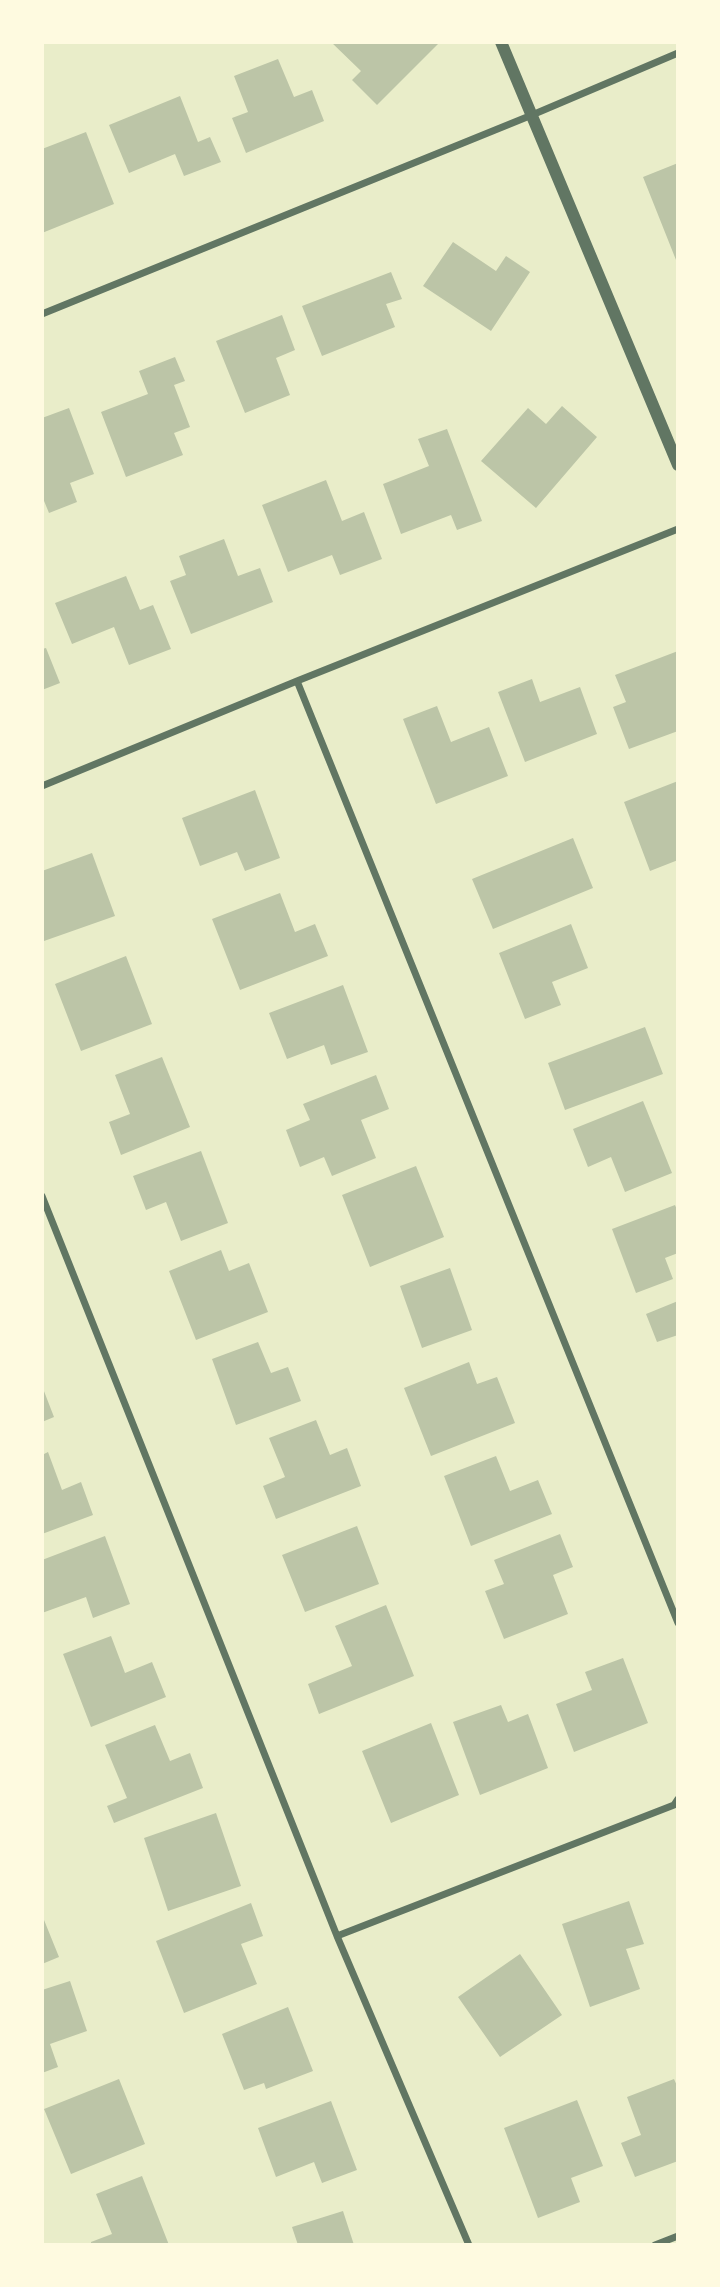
<!DOCTYPE html>
<html>
<head>
<meta charset="utf-8">
<style>
	body { margin:0 }
	#map { position:relative; width:720px; height:2287px; overflow:hidden; background:#e9edc9; font-family:Overpass,sans-serif }
	canvas { display:block }
	.frame { position:absolute; inset:0; border:44px solid #fefae0; pointer-events:none }
</style>
</head>
<body>
<div id="map">
<canvas width="720" height="2287"></canvas>
<div class="frame"></div>
</div>
<script>
const g = document.querySelector('canvas').getContext('2d');
g.lineJoin = 'round';
function fill(path, color) { g.fillStyle = color; g.fill(path, 'evenodd'); }
const shape = rows => new Path2D(rows.map(r => 'M' + r).join(''));
function trace(path, color, width, dash) { g.strokeStyle = color; g.lineWidth = width; g.lineCap = dash ? 'butt' : 'round'; g.setLineDash(dash || []); g.stroke(path); }
const building = shape([
	[331,42,436,42,438,44,377,105,352,80,361,71],
	[278,59,294,97,312,90,324,121,246,153,232,118,248,112,234,76],
	[180,96,198,142,210,137,221,162,184,176,175,154,129,173,109,125],
	[86,132,114,204,42,233,42,149],
	[678,163,678,265,643,177],
	[453,242,496,271,506,256,530,272,491,331,423,286],
	[391,272,402,299,386,304,395,327,322,356,302,306],
	[282,315,295,350,276,358,290,395,245,413,216,341],
	[175,357,185,381,174,385,190,427,174,433,183,455,126,477,101,412,148,394,139,371],
	[562,406,597,437,536,508,481,461,528,408,546,424],
	[69,408,94,474,70,483,77,502,49,513,42,496,42,418],
	[447,429,482,521,457,530,451,515,401,534,383,484,429,466,418,439],
	[326,480,342,521,364,512,382,559,340,575,332,555,288,572,262,505],
	[224,539,238,576,260,568,273,602,191,634,170,581,186,575,179,556],
	[126,576,140,610,153,605,171,649,129,665,114,627,72,644,55,603],
	[46,648,60,683,42,690,42,649],
	[678,651,678,731,629,749,613,707,626,702,615,675],
	[532,679,540,702,580,687,597,734,525,762,498,692],
	[437,706,451,742,489,727,508,776,436,804,403,719],
	[678,781,678,860,650,871,624,802],
	[255,790,280,858,245,871,237,852,200,866,182,818],
	[573,838,593,888,493,929,472,879],
	[92,853,115,916,44,941,42,936,42,871],
	[280,893,295,932,315,924,328,956,240,990,212,919],
	[571,924,588,968,552,982,561,1005,525,1019,499,953],
	[126,956,152,1024,81,1051,55,984],
	[343,985,368,1052,331,1065,324,1045,287,1059,269,1013],
	[645,1027,663,1074,565,1110,548,1063],
	[162,1057,190,1127,121,1155,109,1122,130,1114,115,1075],
	[376,1075,389,1109,361,1120,376,1158,332,1176,324,1157,300,1167,286,1130,310,1120,303,1104],
	[643,1101,672,1173,625,1192,611,1157,588,1167,573,1129],
	[201,1151,228,1223,181,1241,166,1202,146,1210,133,1176],
	[416,1166,444,1237,370,1267,342,1195],
	[675,1205,678,1212,678,1253,665,1258,673,1279,636,1293,612,1229],
	[221,1250,229,1271,249,1263,268,1312,196,1340,169,1271],
	[450,1268,472,1330,422,1348,400,1286],
	[678,1301,678,1335,657,1342,646,1314],
	[258,1342,271,1373,288,1367,301,1401,236,1425,212,1359],
	[469,1362,477,1384,497,1377,515,1423,431,1456,404,1388],
	[42,1386,54,1417,42,1422],
	[316,1420,330,1455,347,1448,361,1486,276,1519,263,1486,285,1477,269,1438],
	[48,1452,62,1490,81,1482,93,1515,42,1534,42,1455],
	[496,1456,510,1491,538,1480,552,1514,471,1546,444,1476],
	[357,1526,379,1584,305,1612,282,1555],
	[560,1534,573,1567,553,1575,568,1614,504,1639,485,1591,504,1584,494,1560],
	[105,1536,130,1604,93,1618,86,1597,42,1613,42,1560],
	[386,1605,414,1676,319,1714,308,1684,352,1666,335,1626],
	[111,1636,125,1673,152,1662,166,1697,91,1727,63,1654],
	[623,1658,648,1723,574,1752,556,1704,592,1690,585,1672],
	[501,1705,508,1722,528,1714,548,1768,480,1795,453,1722],
	[431,1723,459,1795,391,1823,362,1751],
	[155,1725,170,1761,190,1753,203,1788,114,1823,107,1806,127,1798,105,1745],
	[216,1813,241,1886,168,1911,144,1838],
	[629,1901,644,1944,626,1949,640,1989,590,2007,562,1924],
	[251,1903,263,1936,241,1944,257,1984,184,2013,156,1941],
	[42,1915,59,1957,42,1964],
	[520,1954,562,2015,500,2057,458,1997],
	[70,1981,87,2031,50,2044,58,2067,42,2073,42,1990],
	[288,2007,313,2071,266,2089,264,2083,244,2090,222,2034],
	[119,2079,145,2144,71,2174,44,2109],
	[674,2079,678,2088,678,2161,635,2177,621,2143,641,2135,627,2097],
	[577,2100,603,2166,571,2178,580,2202,538,2218,504,2128],
	[331,2101,357,2170,322,2183,314,2162,276,2177,258,2128],
	[142,2176,169,2245,91,2245,91,2242,112,2234,96,2194],
	[343,2211,354,2245,298,2245,292,2227]
]);
const minor = shape([
	[42,314,532,115,678,53],
	[297,681,678,1623],
	[42,786,297,681,678,529],
	[42,1196,337,1936,469,2245],
	[337,1936,674,1805,678,1799],
	[655,2245,678,2236]
]);
const tertiary = shape([
	[501,42,678,465]
]);
fill(building, '#bcc5a7');
trace(minor, '#617663', 7);
trace(tertiary, '#617663', 12);
</script>
</body>
</html>
